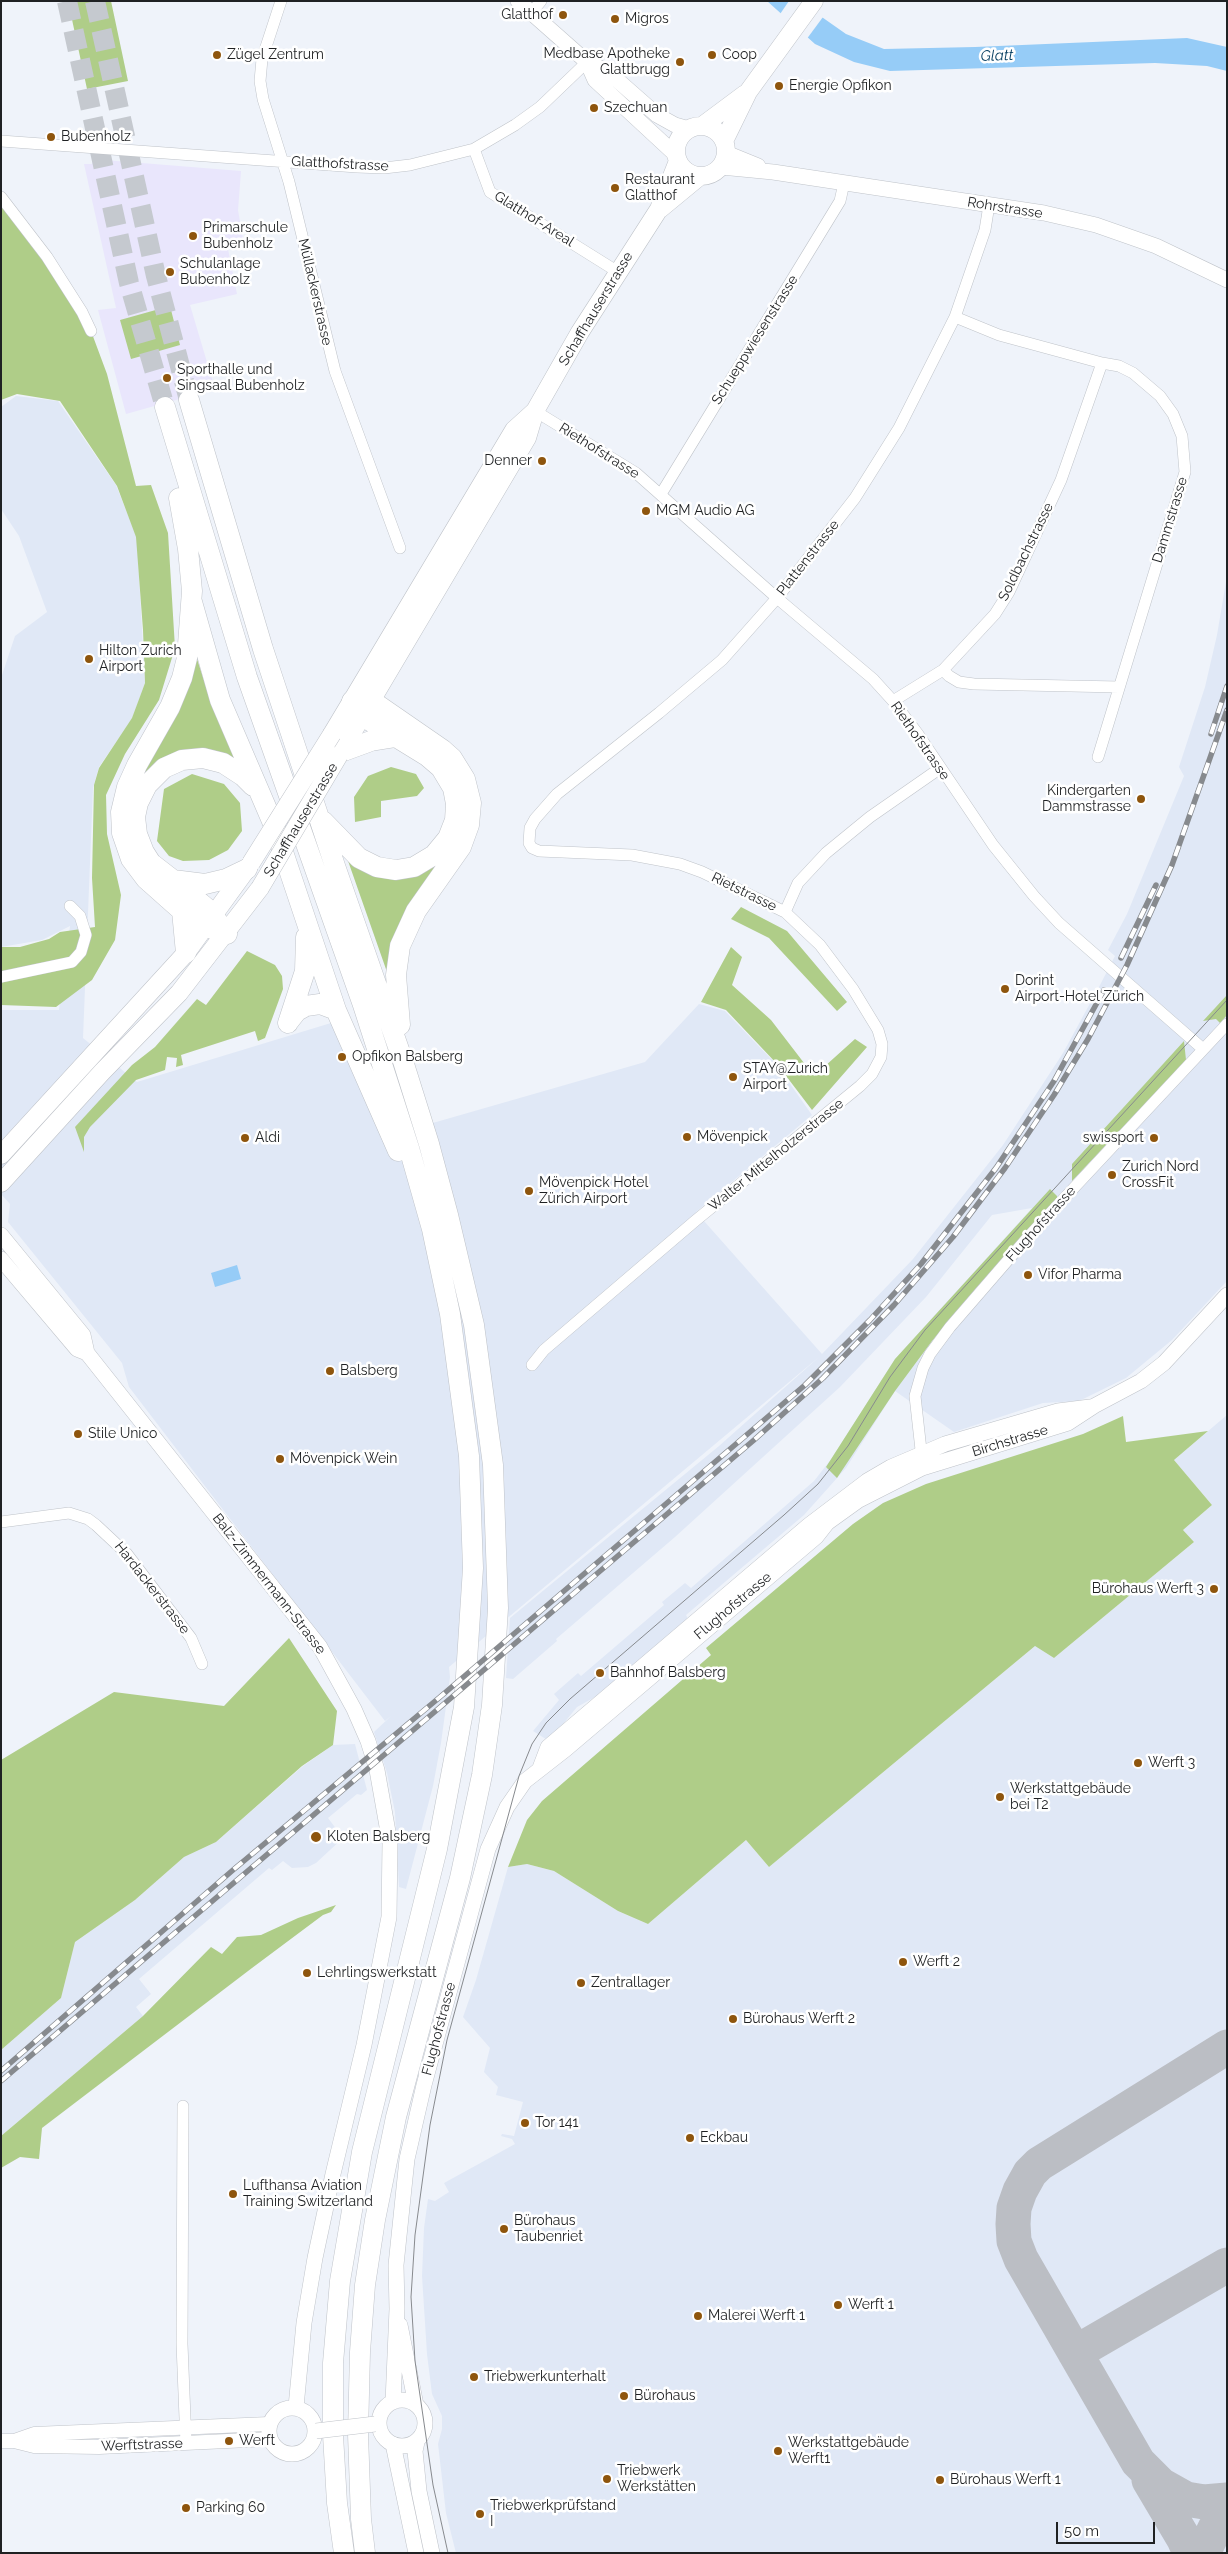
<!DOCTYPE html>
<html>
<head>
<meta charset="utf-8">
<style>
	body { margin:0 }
	#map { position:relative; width:1228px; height:2554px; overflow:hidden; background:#eff3fa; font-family:Raleway,sans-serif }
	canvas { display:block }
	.frame { position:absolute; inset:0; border:2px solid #1f2123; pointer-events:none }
	.scale { position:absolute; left:1056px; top:2522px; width:99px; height:22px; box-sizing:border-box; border:2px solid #1f2123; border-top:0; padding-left:6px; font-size:15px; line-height:18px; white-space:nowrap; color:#1f2123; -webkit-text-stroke:4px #fff; paint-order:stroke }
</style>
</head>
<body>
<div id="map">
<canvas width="1228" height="2554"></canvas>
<div class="frame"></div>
<div class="scale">50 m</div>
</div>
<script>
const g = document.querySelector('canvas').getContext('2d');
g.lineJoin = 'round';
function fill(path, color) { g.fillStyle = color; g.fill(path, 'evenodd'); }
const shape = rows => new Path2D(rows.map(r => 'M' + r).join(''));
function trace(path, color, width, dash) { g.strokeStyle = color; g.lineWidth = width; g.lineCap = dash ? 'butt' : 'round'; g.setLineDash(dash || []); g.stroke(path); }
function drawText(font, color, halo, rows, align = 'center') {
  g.font = font + ' Raleway,sans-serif'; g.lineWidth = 5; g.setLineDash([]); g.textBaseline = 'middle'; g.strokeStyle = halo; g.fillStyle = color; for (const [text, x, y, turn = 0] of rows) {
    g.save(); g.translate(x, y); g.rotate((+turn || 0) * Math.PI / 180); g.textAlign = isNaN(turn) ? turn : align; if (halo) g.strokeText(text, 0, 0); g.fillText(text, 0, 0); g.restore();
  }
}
const built = shape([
	[16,396,58,401,116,485,137,538,145,683,132,719,99,767,93,788,83,1038,137,1082,331,1023,384,1137,645,1062,699,1004,725,1011,776,1064,812,1115,696,1212,822,1354,913,1259,1003,1145,1063,1053,1100,985,1115,956,1108,950,1127,914,1184,776,1179,767,1205,687,1217,635,1227,576,1227,1281,1172,1340,1126,1378,1079,1401,1043,1403,954,1432,895,1391,846,1468,804,1515,686,1615,688,1619,597,1696,577,1707,549,1741,533,1731,559,1700,554,1694,578,1673,581,1676,664,1605,662,1602,685,1583,691,1588,814,1481,832,1458,895,1359,1032,1208,992,1215,926,1297,840,1387,675,1537,556,1639,557,1641,513,1679,506,1678,510,1618,719,1446,819,1357,449,1667,450,1677,441,1743,433,1786,406,1889,399,1887,395,1812,387,1773,374,1732,391,1716,385,1721,129,1387,122,1363,8,1222,10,1204,1,1194,1,1010,59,1010,70,926,42,940,1,947,1,678,15,636,47,612,19,536,1,509,1,407],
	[1227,1415,1227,2553,456,2553,446,2513,438,2444,442,2429,442,2416,432,2394,427,2354,422,2276,424,2228,428,2199,435,2201,449,2192,444,2183,515,2144,512,2139,501,2136,502,2134,514,2136,523,2102,496,2095,498,2087,484,2072,490,2048,463,2017,476,1980,508,1867,527,1864,554,1871,618,1911,648,1924,746,1840,769,1867,1035,1646,1054,1658,1194,1542,1183,1530,1212,1505,1174,1460],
	[355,1744,367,1790,361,1795,357,1794,328,1818,343,1838,316,1863,308,1867,292,1868,283,1861,272,1870,269,1868,139,1979,151,1994,136,2007,143,2016,1,2136,1,2050,61,1998,75,1942,135,1900,184,1857,216,1842,303,1766,333,1745]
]);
const education = shape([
	[92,159,241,171,238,210,244,245,228,249,237,294,190,305,215,389,126,414,98,310,116,308,84,164,92,164]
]);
const green = shape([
	[68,1,111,1,128,81,87,89],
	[1,197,91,331,107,374,136,486,151,485,168,533,175,648,159,700,125,754,106,795,107,834,121,895,115,940,92,980,56,1007,1,1005,1,947,20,947,49,939,60,932,95,927,92,878,94,785,99,768,132,718,145,683,143,630,136,537,117,486,60,401,17,394,1,400],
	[170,306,180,345,131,359,120,320],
	[196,656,209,695,237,761,219,755,137,788],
	[391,767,416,774,424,788,417,796,381,801,381,817,355,822,354,797,368,776],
	[192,774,224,784,240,803,242,831,228,850,209,860,183,861,169,856,157,841,164,789],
	[449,848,387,972,347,858,373,873],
	[741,907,787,931,847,1002,837,1011,769,938,731,919],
	[731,947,742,957,732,985,771,1020,814,1076,855,1039,867,1047,812,1110,777,1064,726,1010,701,1002],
	[247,951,275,965,282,976,283,989,265,1038,258,1041,255,1031,181,1055,183,1065,176,1067,177,1058,167,1057,165,1070,136,1080,90,1127,84,1137,84,1152,75,1127,132,1065,155,1047,197,999,206,1005],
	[1227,995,1227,1015,1220,1023,1216,1019,1203,1021],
	[1184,1041,1186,1060,1072,1181,1072,1164],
	[1050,1189,1057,1196,1057,1200,977,1287,932,1341,895,1391,837,1478,826,1467,895,1359],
	[1123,1416,1126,1442,1208,1431,1174,1460,1212,1505,1183,1530,1194,1542,1054,1658,1035,1646,769,1867,746,1840,648,1924,618,1911,554,1871,527,1864,508,1867,527,1820,542,1801,711,1655,706,1648,853,1524,883,1503,926,1484,1083,1434],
	[289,1638,337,1711,333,1745,302,1766,216,1842,184,1857,135,1900,75,1942,61,1998,1,2050,1,1760,114,1692,224,1706],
	[336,1905,331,1912,323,1915,252,1968,42,2128,39,2159,20,2157,1,2168,1,2136,143,2016,211,1947,222,1954,237,1937,261,1935,298,1918]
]);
const water = shape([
	[767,1,799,1,846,34,884,49,975,47,1187,38,1227,47,1227,71,1207,66,1155,63,890,71,854,62,815,44],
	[237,1265,241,1279,215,1287,211,1273]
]);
const pier = shape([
	[789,1,803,1,823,17,806,40,778,17]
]);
const taxiway = shape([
	[1227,2047,1039,2164,1030,2173,1020,2191,1014,2208,1013,2224,1014,2241,1021,2259,1138,2462,1161,2485,1186,2499,1204,2502,1227,2500],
	[1075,2353,1227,2265],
	[1149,2480,1184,2539,1190,2553],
	[1203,2553,1227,2504]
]);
const motorwayTunnel = shape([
	[67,1,129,283,165,407],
	[95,1,156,276,189,400]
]);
const minor = shape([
	[281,1,262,59,260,81,263,99,289,182,335,371,400,548],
	[532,12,541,1],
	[1,141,357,167,384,168,410,165,474,149,515,125,540,107,587,62],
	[474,149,490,192,618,272],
	[1,197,47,257,82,312,91,331],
	[955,317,999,335,1102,363,1119,366,1133,373,1160,396,1173,414,1182,436,1185,472,1098,757],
	[535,411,636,473,777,598,873,679,893,701,918,734,993,845,1034,896,1059,923,1203,1049],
	[661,494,840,201,844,183],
	[943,670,949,676,959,682,974,684,1119,687],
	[893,701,943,670,995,614,1009,592,1061,480,1102,363],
	[939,769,870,817,826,853,798,883,785,912,702,872,680,864,632,855,539,851,532,848,529,843,530,828,535,819,557,794,659,713,722,660,777,598,855,498,899,428,955,317,985,230,989,205],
	[1,977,72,962,81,952,86,935,80,916,70,906],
	[532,1365,544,1350,695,1221,860,1086,872,1074,881,1057,882,1044,878,1030,853,989,820,945,785,912],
	[922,1459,915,1396,923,1368,930,1354,950,1327,1028,1237,1227,1024],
	[1,1522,69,1513,88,1519,96,1525,127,1554,191,1638,202,1664],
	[183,2106,182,2344,186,2443]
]);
const tertiary = shape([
	[1,2441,14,2441,34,2446,99,2447,270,2439],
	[14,2441,34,2434,269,2424]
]);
const secondary = shape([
	[518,1,587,62,607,71,657,115,675,125,689,129],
	[587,62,595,80,676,155],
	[726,153,758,166],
	[721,167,773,172,1044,213,1096,225,1156,246,1227,280],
	[1,1235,83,1335,87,1353,320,1647,354,1709,368,1741,377,1770,390,1843,389,1917,364,2045,333,2174,315,2258,304,2323,296,2407],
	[1,1259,77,1349,87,1353],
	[540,1768,548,1747,809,1525,867,1481,891,1467,945,1444,1058,1411,1090,1407],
	[400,2325,416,2405],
	'379 2423a23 23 0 1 1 46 0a23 23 0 1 1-46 0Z',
	[393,2402,397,2309,396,2265,407,2159,424,2085,488,1849,507,1807,525,1781,566,1749,816,1537,827,1523,859,1500,922,1468,1068,1423,1094,1406,1141,1381,1164,1363,1227,1295],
	'269 2431a23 23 0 1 1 46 0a23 23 0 1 1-46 0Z',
	[417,2442,415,2451,419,2491,432,2553],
	[393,2444,416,2553]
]);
const primary = shape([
	[702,126,745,94],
	'676 151a25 25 0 1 1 50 0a25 25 0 1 1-50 0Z',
	[724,141,748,92,814,1],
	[660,209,700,176],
	[332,734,514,430,535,411],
	[339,755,527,438,535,411,580,332,659,209,678,161],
	[1,1155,186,953,249,866],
	[1,1183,102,1072,179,993,260,888]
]);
const motorway = shape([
	[189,400,263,649,335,866,403,1061,429,1144,448,1215,474,1325,493,1465,498,1608,492,1705,482,1775,460,1878,396,2117,375,2220,365,2285,360,2352,358,2434,361,2519,365,2553],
	[165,407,247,677,363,1005,409,1148,432,1229,450,1314,469,1456,473,1568,464,1707,437,1849,362,2152,340,2281,333,2363,333,2435,337,2503,344,2553],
	[179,498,188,549,192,591,187,658,182,678,170,707,137,765,127,787,121,812,122,833,131,859,146,879,182,911,207,927,227,934],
	[192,602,220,700,275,828,336,1010,398,1151],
	[352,701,372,701,443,750,452,758,465,779,471,803,469,825,461,847,416,911,400,946,396,975,400,1025],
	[341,752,371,741,396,737],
	[323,821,359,858,377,867,396,870,414,867,434,855,448,838,455,820,456,804,453,788,441,768,427,756,362,716,352,701],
	[247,869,226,879,205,884,173,880,151,863,144,852,137,834,135,817,138,803,147,785,164,768,182,760,203,758,223,763,243,776,253,786],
	[174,881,209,910,227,934],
	[182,911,186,953],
	[289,1021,297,1011,306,1006,320,1004,336,1010],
	[288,1023,305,971,306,937]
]);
const tram = shape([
	[448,2553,433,2485,415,2361,411,2297,415,2235,430,2125,447,2040,519,1776,532,1744,546,1723,570,1699,784,1515,818,1484,848,1446,890,1377,925,1330,1227,1000]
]);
const rail = shape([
	[1211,734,1227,686],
	[1121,958,1156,885],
	[1,2071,233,1870,440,1697,805,1385,870,1320,921,1264,996,1168,1054,1081,1104,990],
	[1,2081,754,1440,823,1378,894,1305,953,1237,1005,1168,1054,1095,1088,1039,1127,965,1172,865,1227,710]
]);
const secondaryBridge = shape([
	[316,2431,375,2424]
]);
const primaryBridge = shape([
	[251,863,332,734],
	[260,888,339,755]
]);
const markers = [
	[563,15,5,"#8e550d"],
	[615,19,5,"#8e550d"],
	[217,55,5,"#8e550d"],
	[712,55,5,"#8e550d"],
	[680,62,5,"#8e550d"],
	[779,86,5,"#8e550d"],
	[594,108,5,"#8e550d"],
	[51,137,5,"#8e550d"],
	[615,188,5,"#8e550d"],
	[193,236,5,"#8e550d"],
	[170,272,5,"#8e550d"],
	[167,378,5,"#8e550d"],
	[542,461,5,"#8e550d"],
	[646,511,5,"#8e550d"],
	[89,659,5,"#8e550d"],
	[1141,799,5,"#8e550d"],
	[1005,989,5,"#8e550d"],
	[342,1057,5,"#8e550d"],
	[733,1077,5,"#8e550d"],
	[687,1137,5,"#8e550d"],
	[245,1138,5,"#8e550d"],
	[1154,1138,5,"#8e550d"],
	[1112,1175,5,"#8e550d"],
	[529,1191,5,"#8e550d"],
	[1028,1275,5,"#8e550d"],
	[330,1371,5,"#8e550d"],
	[78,1434,5,"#8e550d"],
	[280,1459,5,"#8e550d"],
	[1214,1589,5,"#8e550d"],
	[600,1673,5,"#8e550d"],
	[1138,1763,5,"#8e550d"],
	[1000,1797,5,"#8e550d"],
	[316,1837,6,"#8e550d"],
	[903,1962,5,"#8e550d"],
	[307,1973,5,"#8e550d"],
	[581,1983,5,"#8e550d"],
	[733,2019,5,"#8e550d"],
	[525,2123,5,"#8e550d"],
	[690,2138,5,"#8e550d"],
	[233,2194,5,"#8e550d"],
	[504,2229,5,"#8e550d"],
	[838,2305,5,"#8e550d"],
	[698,2316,5,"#8e550d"],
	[474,2377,5,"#8e550d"],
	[624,2396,5,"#8e550d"],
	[229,2441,5,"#8e550d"],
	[778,2451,5,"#8e550d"],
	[607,2479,5,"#8e550d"],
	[940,2480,5,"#8e550d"],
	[186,2508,5,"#8e550d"],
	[480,2514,5,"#8e550d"]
];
const poiNames = [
	["Glatthof",553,15,"right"],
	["Migros",625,19],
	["Medbase Apotheke",670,54,"right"],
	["Glattbrugg",670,70,"right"],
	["Zügel Zentrum",227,55],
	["Coop",722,55],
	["Energie Opfikon",789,86],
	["Szechuan",604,108],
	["Bubenholz",61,137],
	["Restaurant",625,180],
	["Glatthof",625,196],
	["Primarschule",203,228],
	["Bubenholz",203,244],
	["Schulanlage",180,264],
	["Bubenholz",180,280],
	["Sporthalle und",177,370],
	["Singsaal Bubenholz",177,386],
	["Denner",532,461,"right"],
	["MGM Audio AG",656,511],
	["Hilton Zurich",99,651],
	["Airport",99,667],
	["Kindergarten",1131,791,"right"],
	["Dammstrasse",1131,807,"right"],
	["Dorint",1015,981],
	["Airport-Hotel Zürich",1015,997],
	["Opfikon Balsberg",352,1057],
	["STAY@Zurich",743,1069],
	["Airport",743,1085],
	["Mövenpick",697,1137],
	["Aldi",255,1138],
	["swissport",1144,1138,"right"],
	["Zurich Nord",1122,1167],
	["CrossFit",1122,1183],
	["Mövenpick Hotel",539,1183],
	["Zürich Airport",539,1199],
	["Vifor Pharma",1038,1275],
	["Balsberg",340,1371],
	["Stile Unico",88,1434],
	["Mövenpick Wein",290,1459],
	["Bürohaus Werft 3",1204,1589,"right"],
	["Bahnhof Balsberg",610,1673],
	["Werft 3",1148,1763],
	["Werkstattgebäude",1010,1789],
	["bei T2",1010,1805],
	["Kloten Balsberg",327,1837],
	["Werft 2",913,1962],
	["Lehrlingswerkstatt",317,1973],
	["Zentrallager",591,1983],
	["Bürohaus Werft 2",743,2019],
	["Tor 141",535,2123],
	["Eckbau",700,2138],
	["Lufthansa Aviation",243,2186],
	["Training Switzerland",243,2202],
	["Bürohaus",514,2221],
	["Taubenriet",514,2237],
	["Werft 1",848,2305],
	["Malerei Werft 1",708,2316],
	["Triebwerkunterhalt",484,2377],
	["Bürohaus",634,2396],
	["Werft",239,2441],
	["Werkstattgebäude",788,2443],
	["Werft1",788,2459],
	["Triebwerk",617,2471],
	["Werkstätten",617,2487],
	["Bürohaus Werft 1",950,2480],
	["Triebwerkprüfstand",490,2506],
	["I",490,2522],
	["Parking 60",196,2508]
];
const streetNames = [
	["Glatthofstrasse",340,164,3],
	["Rohrstrasse",1005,208,9],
	["Glatthof-Areal",534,219,32],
	["Müllackerstrasse",315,292,77],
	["Schaffhauserstrasse",596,309,-59],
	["Schueppwiesenstrasse",755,340,-58],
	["Riethofstrasse",599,451,32],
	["Dammstrasse",1170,520,-73],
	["Soldbachstrasse",1026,552,-64],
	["Plattenstrasse",808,558,-52],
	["Riethofstrasse",920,741,55],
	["Schaffhauserstrasse",301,820,-59],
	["Rietstrasse",744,892,26],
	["Walter Mittelholzerstrasse",776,1155,-39],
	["Flughofstrasse",1041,1224,-48],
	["Birchstrasse",1010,1441,-17],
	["Balz-Zimmermann-Strasse",269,1584,52],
	["Hardackerstrasse",152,1588,52],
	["Flughofstrasse",733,1606,-40],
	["Flughofstrasse",439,2029,-75],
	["Werftstrasse",142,2445,-2]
];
const waterNames = [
	["Glatt",997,56,-2]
];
fill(built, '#e0e8f6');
fill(education, '#e9e6fc');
fill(green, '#afcd88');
fill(water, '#96ccf7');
fill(pier, '#eff3fa');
trace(taxiway, '#bbbec4', 35);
trace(motorwayTunnel, '#c5c9cf', 20, [20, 10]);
trace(minor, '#bfc3c9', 12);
trace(tertiary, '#bfc3c9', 15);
trace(secondary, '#bfc3c9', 16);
trace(primary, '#bfc3c9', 19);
trace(motorway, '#bfc3c9', 21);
trace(minor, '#fff', 11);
trace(tertiary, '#fff', 14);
trace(secondary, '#fff', 15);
trace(primary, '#fff', 18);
trace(motorway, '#fff', 20);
trace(tram, '#878a8e', 1);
trace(rail, '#878a8e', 5.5);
trace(rail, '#fff', 4, [11]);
trace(secondaryBridge, '#bfc3c9', 16, []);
trace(primaryBridge, '#bfc3c9', 19, []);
trace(secondaryBridge, '#fff', 15);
trace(primaryBridge, '#fff', 18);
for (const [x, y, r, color] of markers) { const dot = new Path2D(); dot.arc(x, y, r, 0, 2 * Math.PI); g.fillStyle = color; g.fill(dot); trace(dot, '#fff', 2); }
drawText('14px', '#1f2123', '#fff', poiNames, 'left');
drawText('14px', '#1f2123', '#fff', streetNames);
drawText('italic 15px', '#0b4264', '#fff', waterNames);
</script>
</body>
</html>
